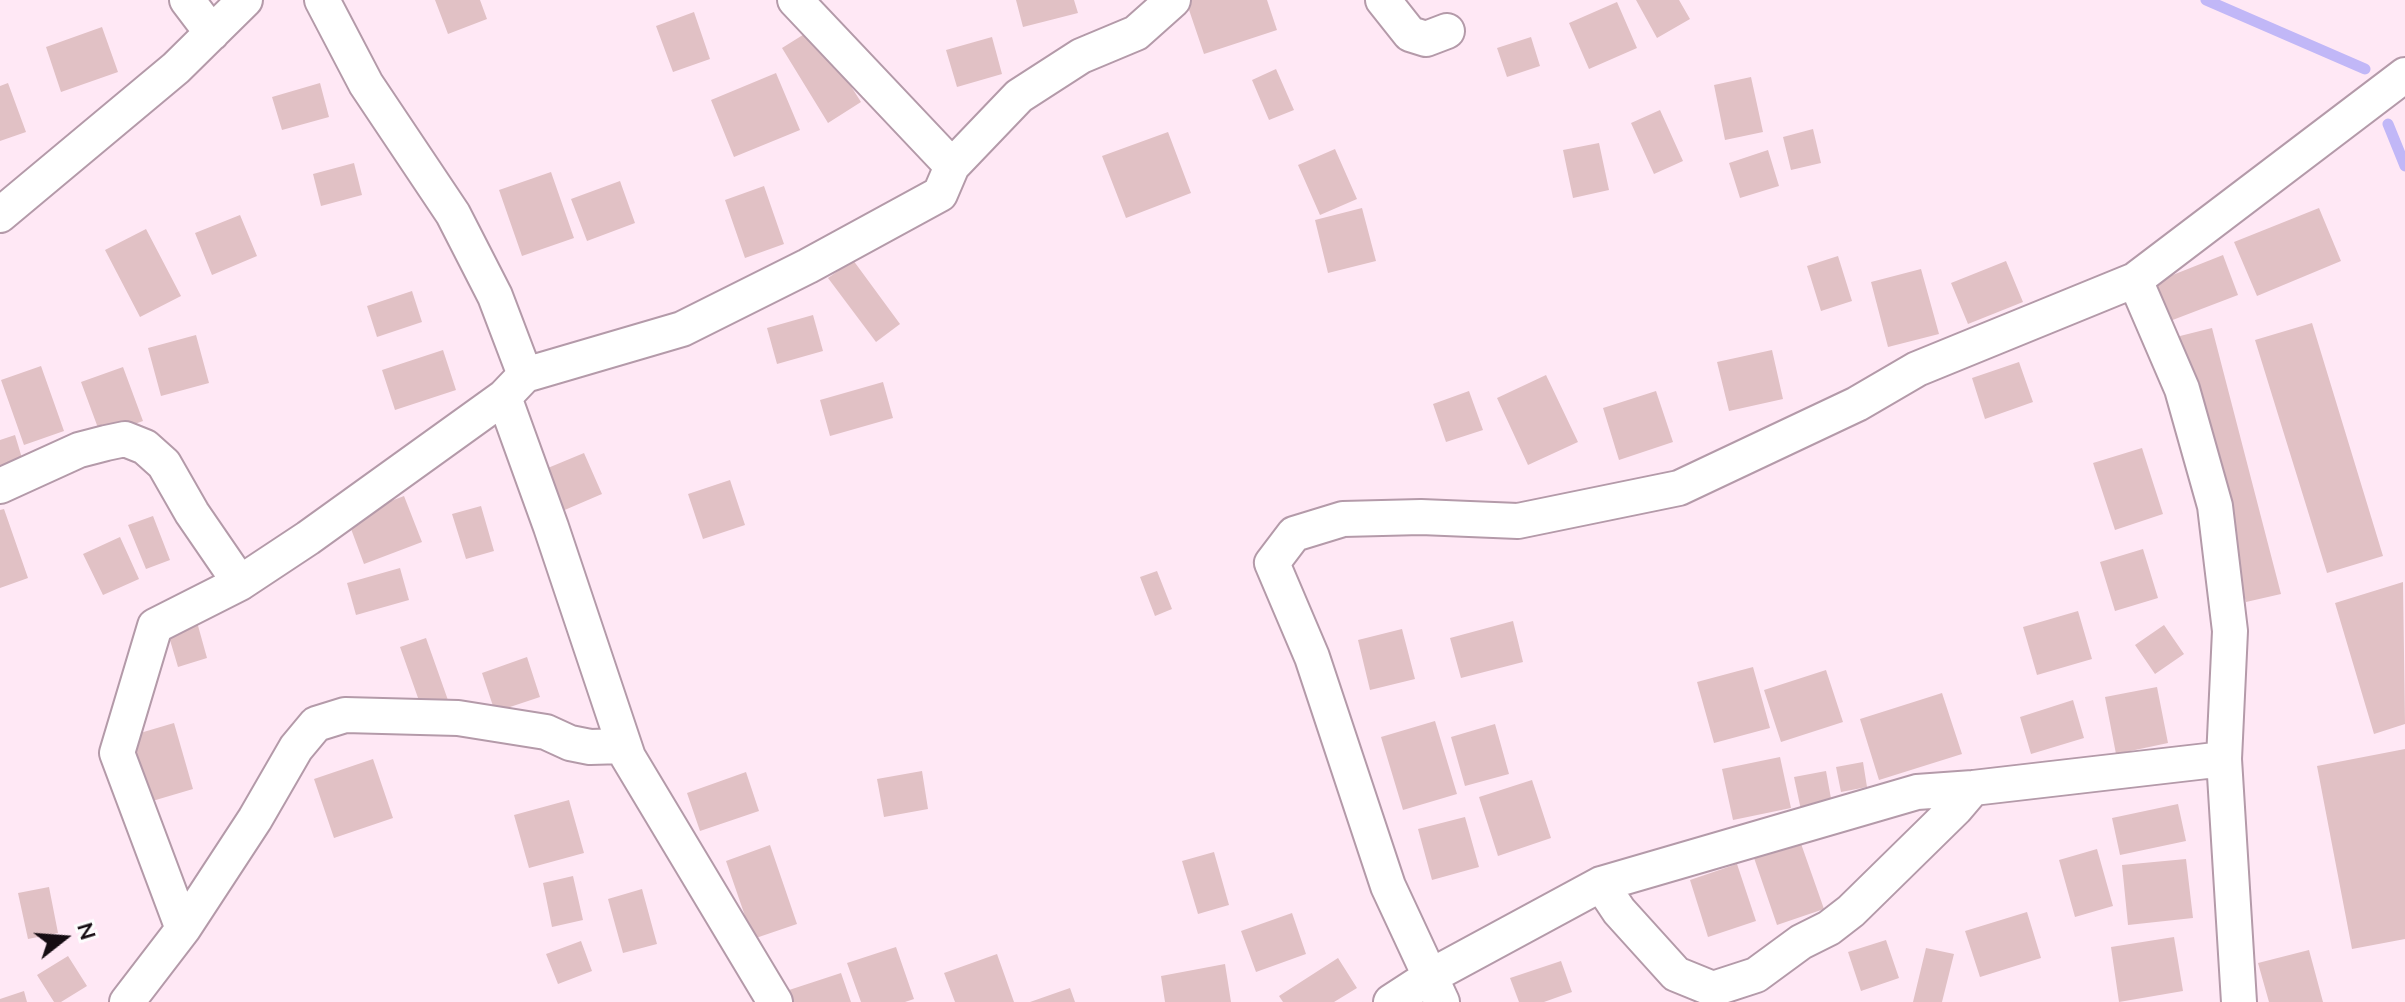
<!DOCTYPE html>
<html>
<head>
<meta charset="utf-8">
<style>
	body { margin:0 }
	#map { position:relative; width:2405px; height:1002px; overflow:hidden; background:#ffe8f5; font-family:Mulish,sans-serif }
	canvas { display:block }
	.north { position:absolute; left:24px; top:898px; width:80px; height:80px; -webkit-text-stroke:6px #fdfdfd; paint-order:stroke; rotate:73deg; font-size:22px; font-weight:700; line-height:32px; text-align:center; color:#150c12 }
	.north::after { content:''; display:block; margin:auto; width:28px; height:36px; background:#150c12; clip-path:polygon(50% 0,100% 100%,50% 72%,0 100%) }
</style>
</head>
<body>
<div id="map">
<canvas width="2405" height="1002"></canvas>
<div class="north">N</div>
</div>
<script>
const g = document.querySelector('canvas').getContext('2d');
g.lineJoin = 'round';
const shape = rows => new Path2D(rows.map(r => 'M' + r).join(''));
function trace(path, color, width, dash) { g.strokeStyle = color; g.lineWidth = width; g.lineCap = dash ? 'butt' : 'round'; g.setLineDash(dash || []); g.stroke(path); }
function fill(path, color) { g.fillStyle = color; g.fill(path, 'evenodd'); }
const stream = shape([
	[2206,0,2365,69],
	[2388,124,2405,166]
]);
const building = shape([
	[435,0,480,0,487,19,448,34],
	[1016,0,1074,0,1078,13,1023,27],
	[1189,0,1267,0,1277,30,1204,54,1186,1],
	[1636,0,1679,0,1690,19,1657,38],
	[1617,2,1637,48,1589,69,1569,23],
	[694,12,710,59,673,72,656,26],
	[102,27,118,72,61,92,46,47],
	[814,28,861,102,828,123,782,48],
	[992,37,1002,74,957,87,946,50],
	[1531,37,1540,66,1507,77,1497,48],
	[1276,69,1294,110,1269,120,1252,80],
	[776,73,800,130,734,157,711,100],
	[1751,77,1763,132,1725,140,1714,85],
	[8,83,26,132,0,141,0,86],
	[320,83,329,117,282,130,272,97],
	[1660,110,1683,161,1654,174,1631,123],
	[1813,129,1821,163,1791,170,1783,137],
	[1168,132,1191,193,1126,218,1102,156],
	[1599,143,1609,190,1573,198,1563,150],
	[1335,149,1357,199,1320,215,1298,165],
	[1768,150,1779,186,1740,198,1729,163],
	[354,163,362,195,321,206,313,174],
	[551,172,574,238,522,256,499,190],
	[620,181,635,223,587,241,571,199],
	[764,186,784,244,745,258,725,200],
	[1362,208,1376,261,1328,273,1315,220],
	[2319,208,2341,261,2257,296,2234,242],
	[240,215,257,256,212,275,195,233],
	[146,229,181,296,140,317,105,250],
	[2223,255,2238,295,2170,321,2155,282],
	[1838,256,1852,301,1821,311,1807,266],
	[853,260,900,324,876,342,828,278],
	[2006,261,2023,302,1968,324,1951,283],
	[1921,269,1939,334,1888,347,1871,282],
	[412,291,422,322,377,337,367,306],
	[813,315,823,351,777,364,767,328],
	[2312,323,2383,556,2327,573,2255,340],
	[2212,328,2281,594,2246,602,2176,337],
	[196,335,209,383,161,396,148,348],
	[443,350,456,390,395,410,382,370],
	[1772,350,1783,399,1729,411,1717,362],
	[2019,362,2033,402,1985,419,1972,378],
	[41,366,64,431,24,445,1,380],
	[123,367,143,421,101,436,81,382],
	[1546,375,1578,442,1528,465,1497,398],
	[883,382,893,418,830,436,820,400],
	[1469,391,1483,430,1446,442,1433,404],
	[1656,391,1673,442,1619,460,1603,408],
	[15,435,25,468,0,476,0,440],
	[2142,448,2163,514,2115,530,2093,463],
	[584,453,602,494,560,512,543,470],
	[730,480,745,525,703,539,688,494],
	[404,496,422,542,364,564,347,518],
	[481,506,494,551,466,559,452,514],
	[4,509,28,578,0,588,0,510],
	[153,516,170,560,146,569,128,525],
	[120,537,139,579,103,595,83,554],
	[2143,549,2158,598,2115,611,2100,562],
	[400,568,409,600,356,615,347,583],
	[1157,571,1172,609,1155,616,1140,577],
	[2403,582,2405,724,2374,734,2335,603],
	[2078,611,2092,659,2037,675,2023,627],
	[1513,621,1523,662,1461,678,1450,638],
	[197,622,207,658,178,667,167,630],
	[2164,625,2184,654,2155,674,2135,645],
	[1402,629,1415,679,1370,690,1358,640],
	[426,638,449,703,423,712,400,647],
	[527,657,540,697,495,712,482,673],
	[1753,667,1770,728,1714,743,1697,682],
	[1826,670,1843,722,1781,742,1764,690],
	[2157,687,2168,743,2116,754,2105,697],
	[1942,693,1962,754,1879,780,1860,719],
	[2073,700,2084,738,2031,754,2020,717],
	[1435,721,1457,794,1403,810,1381,737],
	[174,723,193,789,149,802,130,736],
	[1495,724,1509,774,1465,786,1451,737],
	[2405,749,2405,939,2352,949,2317,766],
	[1780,757,1791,808,1733,820,1722,769],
	[373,759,393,818,334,838,314,779],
	[1863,762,1867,787,1841,792,1836,767],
	[922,771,928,809,884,817,877,779],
	[1826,771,1832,804,1801,810,1794,777],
	[746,772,759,811,700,831,687,793],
	[1532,780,1551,838,1498,856,1479,797],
	[569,800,584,853,529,868,514,815],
	[2178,804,2186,841,2120,855,2112,818],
	[1465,817,1479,867,1432,880,1418,829],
	[1799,838,1824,909,1777,925,1753,855],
	[770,845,797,924,753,939,726,861],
	[2097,849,2113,906,2075,917,2059,860],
	[1214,852,1229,905,1198,914,1182,861],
	[2186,859,2193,918,2128,925,2122,865],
	[1737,864,1756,921,1708,937,1690,880],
	[573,876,583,920,552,927,543,883],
	[49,887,58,933,28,939,18,893],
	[642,889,657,944,623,953,608,899],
	[2027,912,2041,958,1980,977,1965,931],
	[1292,913,1306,954,1256,972,1241,931],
	[2174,937,2183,991,2119,1002,2111,947],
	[1886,940,1899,978,1861,991,1848,952],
	[581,941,592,971,558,984,546,954],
	[896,947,914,999,905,1002,861,1002,847,963],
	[1926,948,1954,954,1942,1002,1913,1002],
	[2309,950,2323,1002,2269,1002,2258,963],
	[997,954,1014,1002,955,1002,944,973],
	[68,956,87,986,61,1002,54,1002,37,975],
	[1338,958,1357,988,1334,1002,1283,1002,1279,996],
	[1561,961,1572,992,1544,1002,1519,1002,1510,978],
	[1225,964,1231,1002,1165,1002,1161,976],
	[841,973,851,1002,790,1002,786,991],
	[1070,988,1075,1002,1030,1002],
	[24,991,27,1002,0,1002,0,999]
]);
const minor = shape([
	[187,0,212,33],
	[322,0,366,84,453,214,495,296,525,375],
	[1383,0,1410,34,1426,39,1447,31],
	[952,166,1019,96,1081,56,1136,33,1173,0],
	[0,215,176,68,245,0],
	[2135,280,2182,389,2215,506,2230,631,2224,759,2239,1002],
	[504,397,551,527,628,757,775,1002],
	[0,486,79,450,106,443,125,439,145,447,164,464,192,513,240,583],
	[1601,884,1619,911,1676,974,1713,989,1756,975,1801,942,1829,928,1851,911,1956,808,1973,788],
	[183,929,255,819,296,748,316,724,345,715,458,718,546,732,570,743,590,747,624,746],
	[127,1002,183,929,117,753,155,626,240,583,308,538,504,397,525,375,682,329,808,266,940,194,952,166,795,0],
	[1391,1002,1431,976,1601,884,1917,792,1973,788,2224,759],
	[1442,1002,1388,886,1312,657,1272,563,1294,534,1343,519,1421,517,1518,521,1679,488,1857,404,1917,369,2135,280,2405,75]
]);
trace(stream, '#c1b7f7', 11);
fill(building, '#e1c1c5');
trace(minor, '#b49aa9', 38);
trace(minor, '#fff', 34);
</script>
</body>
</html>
